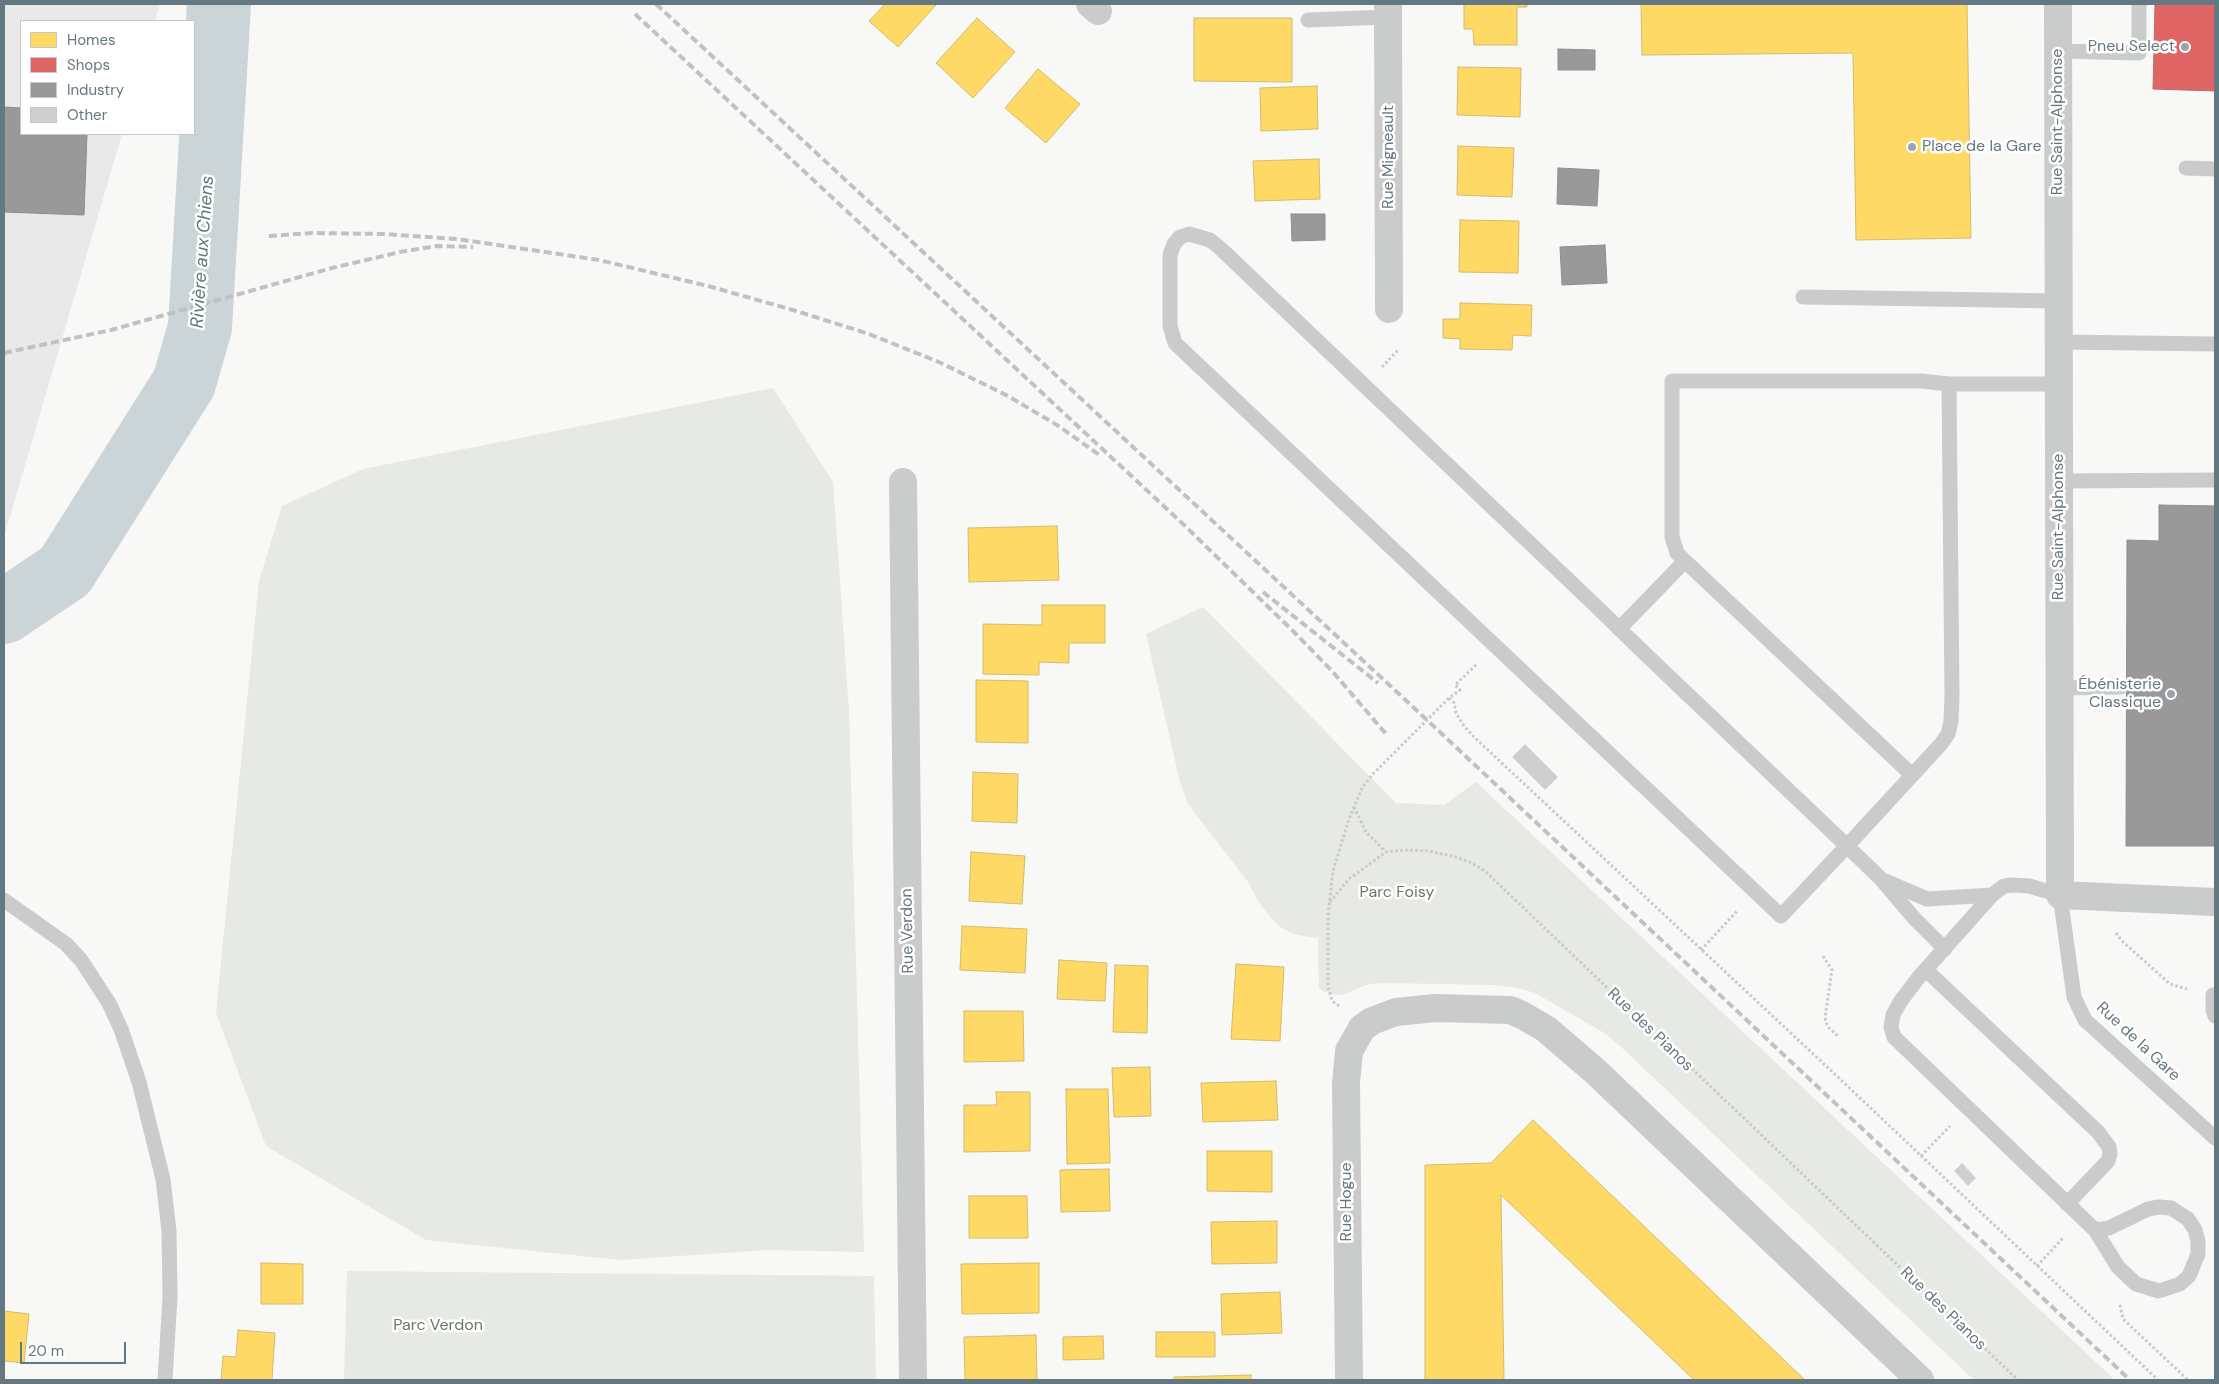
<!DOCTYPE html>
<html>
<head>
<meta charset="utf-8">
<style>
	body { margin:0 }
	#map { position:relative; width:2219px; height:1384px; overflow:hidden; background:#f8f8f7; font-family:"DM Sans",sans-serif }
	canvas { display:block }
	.frame { position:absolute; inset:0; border:5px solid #657780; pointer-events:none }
	.legend { position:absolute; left:20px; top:20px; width:175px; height:115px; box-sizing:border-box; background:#fff; border:1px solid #c1c9cc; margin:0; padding:6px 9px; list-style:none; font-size:15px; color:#657780 }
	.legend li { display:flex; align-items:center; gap:10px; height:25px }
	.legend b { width:25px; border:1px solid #c1c9cc }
	.scale { position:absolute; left:20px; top:1342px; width:106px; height:22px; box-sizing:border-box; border:2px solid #657780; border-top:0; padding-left:6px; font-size:15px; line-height:18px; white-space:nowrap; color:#657780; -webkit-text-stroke:4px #fff; paint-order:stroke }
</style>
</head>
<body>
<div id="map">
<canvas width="2219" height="1384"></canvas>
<div class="frame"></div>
<ul class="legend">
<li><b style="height:14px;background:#ffd966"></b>Homes</li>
<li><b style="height:14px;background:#e06666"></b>Shops</li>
<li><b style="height:14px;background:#999"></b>Industry</li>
<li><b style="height:14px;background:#ced0d0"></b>Other</li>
</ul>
<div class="scale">20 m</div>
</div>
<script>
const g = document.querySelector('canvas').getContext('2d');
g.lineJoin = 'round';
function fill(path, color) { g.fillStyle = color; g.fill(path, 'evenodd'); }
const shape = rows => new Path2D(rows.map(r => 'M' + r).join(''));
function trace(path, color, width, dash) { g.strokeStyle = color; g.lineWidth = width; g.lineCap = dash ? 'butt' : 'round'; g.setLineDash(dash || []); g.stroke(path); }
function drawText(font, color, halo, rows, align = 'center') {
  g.font = font + ' "DM Sans",sans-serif'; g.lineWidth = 5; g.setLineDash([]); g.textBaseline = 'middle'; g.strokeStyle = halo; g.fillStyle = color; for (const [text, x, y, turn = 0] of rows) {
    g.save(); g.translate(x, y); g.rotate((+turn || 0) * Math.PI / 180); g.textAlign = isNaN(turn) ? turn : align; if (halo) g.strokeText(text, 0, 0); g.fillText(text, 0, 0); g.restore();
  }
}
const built = shape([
	[4,4,160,4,155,21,21,21,21,134,122,134,4,537]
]);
const green = shape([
	[773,388,833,482,849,711,864,1252,767,1250,621,1260,426,1240,266,1146,216,1013,259,581,282,506,363,469],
	[1203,607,1396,803,1444,805,1476,782,2115,1380,1974,1380,1621,1047,1606,1034,1535,993,1518,988,1496,985,1381,983,1366,985,1342,995,1330,994,1319,989,1318,938,1297,935,1283,929,1271,918,1258,901,1248,882,1188,804,1179,778,1146,634],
	[347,1271,874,1276,876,1380,344,1380]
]);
const homes = shape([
	[885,4,937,4,898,47,869,21,885,4],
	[1464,4,1527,4,1527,7,1517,7,1517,45,1474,45,1473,29,1464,29,1464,4],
	[1641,4,1967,4,1971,238,1856,240,1853,53,1642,55,1641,4],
	[977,18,1015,52,973,98,936,63,977,18],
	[1194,18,1292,18,1292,82,1194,81,1194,18],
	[1458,67,1521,68,1520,117,1457,115,1458,67],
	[1038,69,1080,104,1046,143,1005,108,1038,69],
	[1317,86,1318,129,1261,131,1260,88,1317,86],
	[1458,146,1514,148,1512,197,1457,195,1458,146],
	[1319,159,1320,199,1255,201,1253,161,1319,159],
	[1460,220,1519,221,1518,273,1459,272,1460,220],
	[1460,303,1532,305,1531,336,1513,335,1512,350,1460,349,1460,339,1443,338,1443,319,1460,319,1460,303],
	[1057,526,1059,580,969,582,968,528,1057,526],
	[1042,605,1105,605,1105,643,1069,643,1069,663,1039,662,1039,675,983,674,983,624,1042,625,1042,605],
	[976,680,1028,681,1028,743,976,742,976,680],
	[973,772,1018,774,1017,823,972,821,973,772],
	[971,852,1025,856,1022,904,969,901,971,852],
	[962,926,1027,929,1025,973,960,970,962,926],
	[1059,960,1107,963,1105,1001,1057,999,1059,960],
	[1236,964,1284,967,1280,1041,1231,1039,1236,964],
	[1115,965,1148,966,1147,1033,1113,1032,1115,965],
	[964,1011,1023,1011,1024,1061,964,1062,964,1011],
	[1150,1067,1151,1116,1114,1117,1112,1068,1150,1067],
	[1276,1081,1278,1120,1203,1122,1201,1083,1276,1081],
	[1066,1089,1108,1089,1110,1163,1067,1164,1066,1089],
	[996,1092,1030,1092,1030,1151,964,1152,964,1105,997,1105,996,1092],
	[1533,1120,1805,1380,1694,1380,1501,1195,1504,1380,1425,1380,1425,1165,1491,1163,1533,1120],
	[1207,1151,1272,1151,1272,1192,1207,1191,1207,1151],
	[1109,1169,1110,1211,1061,1212,1060,1170,1109,1169],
	[969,1196,1027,1196,1028,1238,969,1238,969,1196],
	[1277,1221,1277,1263,1212,1264,1211,1222,1277,1221],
	[261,1263,303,1264,303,1304,261,1304,261,1263],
	[1039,1263,1039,1313,962,1314,961,1264,1039,1263],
	[1280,1292,1282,1333,1222,1335,1221,1294,1280,1292],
	[4,1311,29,1314,24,1363,4,1361,4,1311],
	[238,1330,275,1333,272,1380,221,1380,223,1356,236,1357,238,1330],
	[1156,1332,1215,1332,1215,1357,1156,1357,1156,1332],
	[1036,1335,1037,1380,965,1380,964,1337,1036,1335],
	[1103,1336,1104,1359,1063,1360,1063,1337,1103,1336],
	[1251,1375,1251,1380,1174,1380,1174,1377,1251,1375]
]);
const shops = shape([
	[2155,4,2215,4,2215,91,2153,89,2155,4]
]);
const industry = shape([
	[1558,49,1595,50,1595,70,1558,70,1558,49],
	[4,107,21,108,21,134,87,134,84,215,4,212,4,107],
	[1558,168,1599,170,1597,206,1557,204,1558,168],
	[1291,214,1325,214,1325,240,1292,241,1291,214],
	[1605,245,1607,283,1562,285,1560,247,1605,245],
	[2159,505,2215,506,2215,846,2126,846,2127,540,2159,541,2159,505]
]);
const river = shape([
	[4,612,65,571,184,383,200,327,219,4]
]);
const building = shape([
	[1525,744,1558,777,1545,790,1512,757,1525,744],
	[1962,1163,1976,1178,1968,1186,1954,1171,1962,1163]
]);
const path = shape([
	[1382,367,1399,349],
	[1449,698,1454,703,1456,713,1464,726,1474,737,1840,1079,2158,1380],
	[1354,807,1366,832,1386,852],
	[1330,902,1349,879,1386,852,1404,850,1429,851,1456,857,1472,863,1486,872,2018,1380],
	[2116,933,2122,941,2170,984,2187,989],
	[1701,950,1738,910],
	[1823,956,1832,970,1825,1018,1828,1027,1839,1037],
	[1339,1006,1332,1001,1328,986,1328,915,1333,871,1349,819,1362,788,1373,774,1449,698,1460,690,1455,685,1477,664],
	[1921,1156,1950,1126],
	[2037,1266,2064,1237],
	[2120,1305,2123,1319,2188,1380]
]);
const service = shape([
	[1308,20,1388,17],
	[2058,51,2139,53,2139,4],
	[2186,168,2215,169],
	[1803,297,2058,301],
	[2059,342,2215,344],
	[2059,481,2215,480],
	[1685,561,1677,553,1672,537,1672,381,1921,381,1949,384,2058,384],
	[1619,629,1685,561,1912,775],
	[2060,688,2121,687],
	[1885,881,1927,899,1992,895],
	[4,900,66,944,81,960,109,1003,121,1029,139,1082,163,1179,169,1231,170,1297,165,1380],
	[1945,949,1914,918,1880,878,1847,846,1639,648,1598,608,1220,248,1210,240,1189,234,1180,237,1174,244,1170,255,1170,326,1175,343,1781,916,1847,846,1941,744,1948,734,1951,722,1952,697,1949,384],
	[1926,970,2098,1132,2109,1147,2110,1154,2108,1161,2067,1204],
	[2215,995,2213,995,2213,1010,2215,1016],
	[2095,1230,2109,1228,2148,1209,2159,1207,2171,1208,2188,1219,2195,1230,2198,1241,2198,1254,2189,1276,2180,1284,2159,1291,2136,1284,2118,1267,2095,1230,1894,1037,1891,1027,1893,1015,1900,1002,1919,977,1992,895,2004,886,2013,885,2029,886,2060,895,2074,997,2085,1020,2215,1138]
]);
const minor = shape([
	[1090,4,1098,11],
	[1388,4,1389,309],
	[2058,4,2060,895,2215,902],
	[903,482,913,1380],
	[1349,1380,1346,1083,1349,1051,1362,1028,1372,1021,1396,1012,1435,1008,1510,1010,1522,1015,1546,1029,1595,1071,1920,1380]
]);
const rail = shape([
	[656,4,1427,720,2130,1380],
	[635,14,1183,524,1293,631,1333,672,1386,734],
	[269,236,312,233,384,234,457,239,599,260,708,286,793,310,869,334,941,363,1008,396,1057,425,1101,456],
	[4,353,111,330,332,268,400,252,436,246,473,247],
	[1263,592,1378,683]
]);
const markers = [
	[2185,47,5,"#98a4aa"],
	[1912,147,5,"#98a4aa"],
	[2171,694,5,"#98a4aa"]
];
const poiNames = [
	["Pneu Select",2175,47],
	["Place de la Gare",1922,147,"left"],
	["Ébénisterie",2161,685],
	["Classique",2161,703]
];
const streetNames = [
	["Rue Saint-Alphonse",2058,122,-90],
	["Rue Migneault",1389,157,-90],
	["Rue Saint-Alphonse",2059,527,-90],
	["Rue Verdon",908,931,-91],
	["Rue des Pianos",1650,1030,44],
	["Rue de la Gare",2138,1042,43],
	["Rue Hogue",1347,1202,-90],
	["Rue des Pianos",1943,1309,44]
];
const parkNames = [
	["Parc Foisy",1397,893],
	["Parc Verdon",438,1326]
];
const waterNames = [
	["Rivière aux Chiens",203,252,-86]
];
fill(built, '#e8e9e8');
fill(green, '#e7e9e4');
fill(homes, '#ffd966');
trace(homes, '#d1bc6e', 1);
fill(shops, '#e06666');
trace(shops, '#bb6b6e', 1);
fill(industry, '#999');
trace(industry, '#898f92', 1);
trace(river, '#cbd4d6', 64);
fill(building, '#ced0d0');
trace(building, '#e7e7e6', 1);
trace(path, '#c8c9ca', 3, [2.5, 2.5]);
trace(service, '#cacccc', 15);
trace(minor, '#cacccc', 28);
trace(rail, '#c0c2c2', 4, [8, 4]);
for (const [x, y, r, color] of markers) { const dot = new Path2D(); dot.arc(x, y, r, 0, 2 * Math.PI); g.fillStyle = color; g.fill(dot); trace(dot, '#fff', 2); }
drawText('16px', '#657780', '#fff', poiNames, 'right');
drawText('16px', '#657780', '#fff', streetNames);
drawText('16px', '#697864', '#fff', parkNames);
drawText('italic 18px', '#60767a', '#fff', waterNames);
</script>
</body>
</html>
